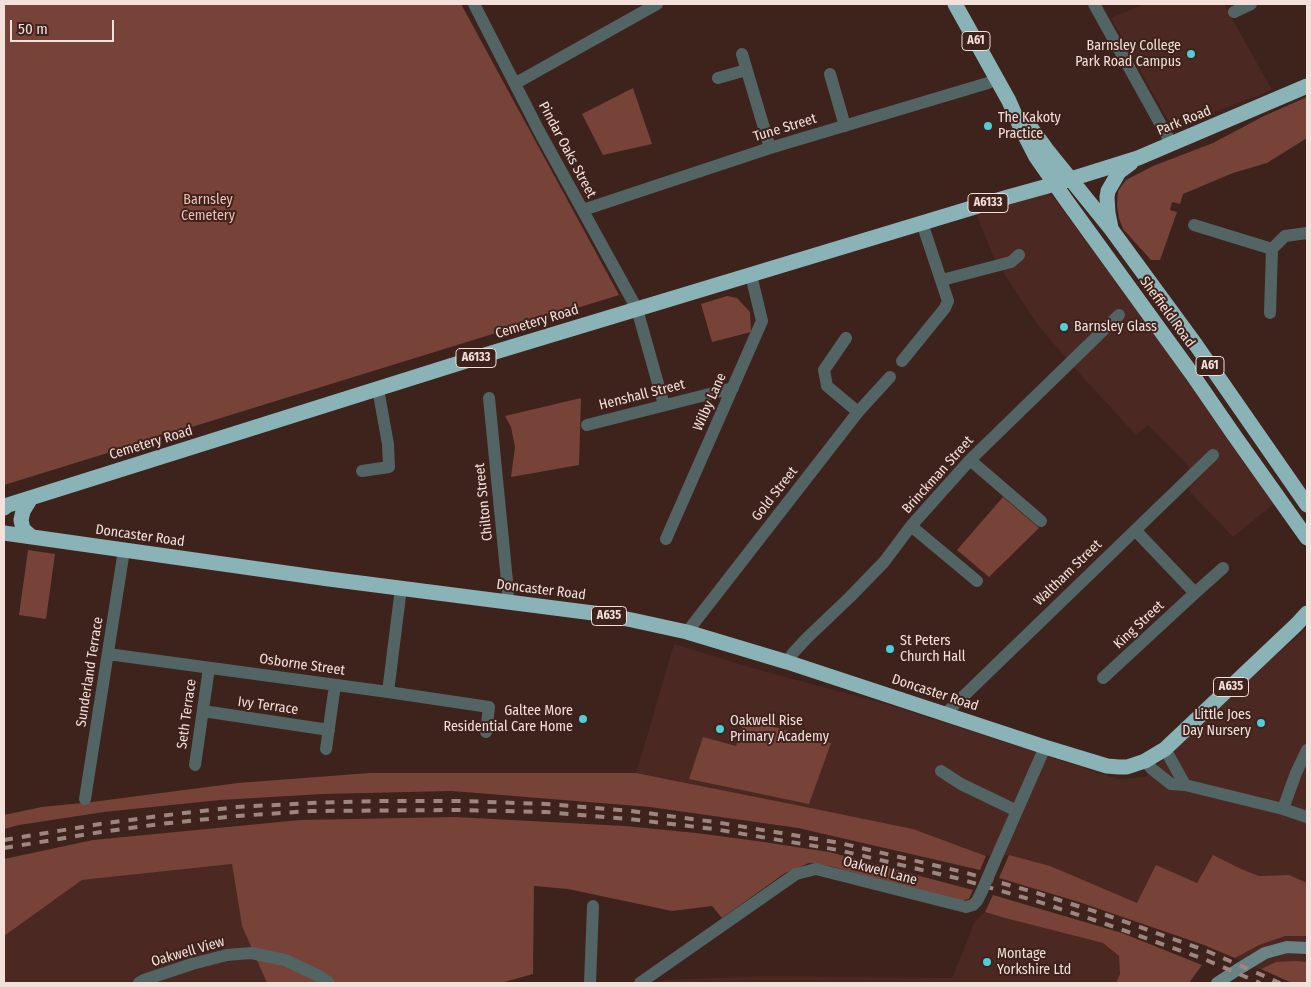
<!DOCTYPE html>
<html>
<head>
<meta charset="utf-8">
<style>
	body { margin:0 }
	#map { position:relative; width:1311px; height:987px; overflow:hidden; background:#3e221c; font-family:"Fira Sans Condensed",sans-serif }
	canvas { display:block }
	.frame { position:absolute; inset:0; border:5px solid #f4e0db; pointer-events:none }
	.scale { position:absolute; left:10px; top:20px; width:104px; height:22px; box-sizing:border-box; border:2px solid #f4e0db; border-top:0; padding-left:6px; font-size:15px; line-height:18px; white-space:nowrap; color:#f4e0db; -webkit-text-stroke:4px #3e221c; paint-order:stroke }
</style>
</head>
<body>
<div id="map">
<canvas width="1311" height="987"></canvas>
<div class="frame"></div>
<div class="scale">50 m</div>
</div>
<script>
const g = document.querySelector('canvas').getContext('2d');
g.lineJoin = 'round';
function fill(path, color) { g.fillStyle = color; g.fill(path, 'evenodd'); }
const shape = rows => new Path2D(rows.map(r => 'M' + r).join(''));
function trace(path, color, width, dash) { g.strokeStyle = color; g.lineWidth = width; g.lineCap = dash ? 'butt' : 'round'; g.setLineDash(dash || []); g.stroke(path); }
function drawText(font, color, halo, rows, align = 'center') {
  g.font = font + ' "Fira Sans Condensed",sans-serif'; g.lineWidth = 4; g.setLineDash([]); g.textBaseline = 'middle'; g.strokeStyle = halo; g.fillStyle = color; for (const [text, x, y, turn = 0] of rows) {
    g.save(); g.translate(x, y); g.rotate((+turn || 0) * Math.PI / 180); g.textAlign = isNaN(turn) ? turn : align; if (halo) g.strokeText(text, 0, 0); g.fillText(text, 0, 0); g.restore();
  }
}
const built = shape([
	[1145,4,1224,4,1272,90,1172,128,1111,18],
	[1050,193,1132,301,1274,504,1233,537,1190,492,1188,465,1148,425,1136,435,1078,372,1037,324,994,258,976,214],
	[1307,628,1307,983,1292,983,1204,945,1009,855,986,856,913,829,811,808,636,773,674,644,760,670,900,708,1118,779,1145,777,1244,682],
	[232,864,242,926,267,983,4,983,4,936,82,880],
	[985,912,1005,918,1102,943,1119,956,1120,974,1116,983,660,983,665,980,769,976,952,978,975,921]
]);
const green = shape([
	[4,4,461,4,619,295,4,485],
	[633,88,652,144,603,155,582,114],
	[1307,97,1307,138,1267,163,1233,173,1183,194,1180,204,1172,202,1170,210,1177,212,1160,260,1151,260,1123,229,1119,218,1117,205,1118,191,1126,180,1153,166,1213,143,1264,116],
	[727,296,737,298,750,312,751,332,712,342,701,304],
	[581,398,579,465,511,477,515,447,511,427,505,416],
	[1003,497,1039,528,989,577,957,550],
	[28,550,55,554,46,619,19,615],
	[745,719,831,743,809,804,689,779,703,737,736,746],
	[370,773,636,773,811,808,913,829,986,856,980,870,798,828,650,807,452,791,323,794,220,800,104,812,19,825,4,829,4,815,42,807,92,802,238,783],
	[455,817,625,826,696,833,757,841,829,852,973,890,969,899,959,901,830,866,809,863,785,873,722,918,712,906,672,911,568,889,534,886,533,974,501,983,267,983,242,926,232,864,82,880,4,936,4,859,93,840,300,820],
	[1009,855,1050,866,1137,903,1156,865,1197,883,1213,855,1241,869,1259,876,1289,875,1307,883,1307,936,1285,936,1259,945,1235,958,1204,945,1079,902,999,878],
	[993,895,1122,933,1202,965,1189,983,1116,983,1120,974,1119,956,1103,943,1005,918,985,912],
	[1295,961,1307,962,1307,983,1292,983,1261,969,1276,962]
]);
const street = shape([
	[474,4,539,131,637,309,664,405],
	[1094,4,1171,143],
	[1234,12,1251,4],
	[742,54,770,148],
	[830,74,845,126],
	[718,78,746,70],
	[516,83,657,4],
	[583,210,770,148,988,83,996,79],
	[1194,225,1272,249],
	[942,280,1011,262,1019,255],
	[1270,313,1272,249,1285,236,1307,233],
	[846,338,824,370,827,386,858,412],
	[902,361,945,308,948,301,922,223],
	[489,398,508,591,507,603],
	[587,425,733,388],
	[970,460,1041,521],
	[362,471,389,467,388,444,378,389],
	[911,526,977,581],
	[1135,530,1195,593],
	[666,539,762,321,751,275],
	[687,632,858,412,890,377],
	[108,654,388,692,401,588],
	[787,662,793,653,807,638,850,597,884,562,911,526,970,460,1119,315],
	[1103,678,1195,593,1223,568],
	[388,692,489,707,486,732],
	[203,711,329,730],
	[945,714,1213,455],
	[326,749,335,685],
	[1165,749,1185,785],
	[1145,761,1152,769,1171,784,1185,785,1283,809,1307,817],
	[195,765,209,668],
	[941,771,961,784,1017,811],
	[85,799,124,550],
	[1283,809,1296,773,1307,750],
	[994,863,1045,747],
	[139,983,144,980,192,964,227,955,251,953,285,960,319,976,329,983],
	[590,983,593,906],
	[640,983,796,874,816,869,966,907,973,905,977,901,981,893]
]);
const secondary = shape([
	[1217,983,1237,970,1265,953,1287,947,1307,948]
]);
const highway = shape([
	[955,4,1009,101,1019,124,1036,157,1066,200,1192,374,1234,435,1307,538],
	[1026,121,1047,150,1111,229,1196,345,1307,505],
	[1111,228,1108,213,1107,197,1108,191,1119,172,1131,163],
	[31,498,23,511,21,520,23,529,32,537],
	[4,508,8,505,485,355,1008,197,1055,184,1138,158,1307,86],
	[4,533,329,579,601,614,632,620,687,632,787,662,1045,747,1107,766,1119,767,1127,767,1145,761,1165,749,1296,625,1307,613]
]);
const rail = shape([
	[4,840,100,824,159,816,237,807,311,803,376,801,461,801,546,804,631,811,715,822,840,843,963,872,1037,893,1106,915,1207,951,1280,983],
	[4,848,101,832,160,824,237,816,311,811,459,810,546,812,629,819,714,829,838,850,960,879,1036,901,1103,923,1204,959,1260,983]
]);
const streetBridge = shape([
	[981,893,994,863]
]);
const markers = [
	[1191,54,5,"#52ccd6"],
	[988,126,5,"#52ccd6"],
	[1064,327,5,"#52ccd6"],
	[890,649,5,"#52ccd6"],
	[583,719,5,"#52ccd6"],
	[1261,723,5,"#52ccd6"],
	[720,729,5,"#52ccd6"],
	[987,962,5,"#52ccd6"]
];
const shields = [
	[976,41,28],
	[988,203,40],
	[476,358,40],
	[1210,366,28],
	[609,616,35],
	[1231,687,35]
];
const shieldNames = [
	["A61",976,41],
	["A6133",988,203],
	["A6133",476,358],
	["A61",1210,366],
	["A635",609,616],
	["A635",1231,687]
];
const poiNames = [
	["Barnsley College",1181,46,"right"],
	["Park Road Campus",1181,62,"right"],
	["The Kakoty",998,118],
	["Practice",998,134],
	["Barnsley Glass",1074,327],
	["St Peters",900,641],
	["Church Hall",900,657],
	["Galtee More",573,711,"right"],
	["Residential Care Home",573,727,"right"],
	["Little Joes",1251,715,"right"],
	["Day Nursery",1251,731,"right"],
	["Oakwell Rise",730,721],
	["Primary Academy",730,737],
	["Montage",997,954],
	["Yorkshire Ltd",997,970]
];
const streetNames = [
	["Park Road",1184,121,-22],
	["Tune Street",785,128,-17],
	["Pindar Oaks Street",567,150,62],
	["Sheffield Road",1167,312,54],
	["Cemetery Road",537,322,-17],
	["Henshall Street",642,395,-14],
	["Wilby Lane",710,402,-66],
	["Cemetery Road",151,443,-17],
	["Brinckman Street",938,475,-48],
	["Gold Street",775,494,-52],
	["Chilton Street",484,502,-96],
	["Doncaster Road",140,536,8],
	["Waltham Street",1068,573,-44],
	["Doncaster Road",541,590,7],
	["King Street",1139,625,-43],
	["Osborne Street",302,665,8],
	["Sunderland Terrace",90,672,-81],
	["Doncaster Road",935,693,18],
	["Ivy Terrace",268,706,8],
	["Seth Terrace",187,714,-82],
	["Oakwell Lane",880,871,15],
	["Oakwell View",188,952,-16]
];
const parkNames = [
	["Barnsley",208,200],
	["Cemetery",208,216]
];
fill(built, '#4b2821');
fill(green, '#774338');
trace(street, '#536465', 12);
trace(secondary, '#6a8486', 12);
trace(highway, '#89b3b7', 15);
trace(rail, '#9d8680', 4, [9, 9]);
trace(streetBridge, '#536465', 12);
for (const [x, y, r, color] of markers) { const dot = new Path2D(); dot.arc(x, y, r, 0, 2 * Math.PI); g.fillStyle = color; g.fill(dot); trace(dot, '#3e221c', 2); }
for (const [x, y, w] of shields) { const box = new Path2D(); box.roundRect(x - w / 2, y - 9.5, w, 19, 4); g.fillStyle = '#3e221c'; g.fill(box); trace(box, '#f4e0db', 1); }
drawText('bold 12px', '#f4e0db', null, shieldNames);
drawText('14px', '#f4e0db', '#3e221c', poiNames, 'left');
drawText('14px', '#f4e0db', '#3e221c', streetNames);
drawText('14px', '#f3c1b6', '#3e221c', parkNames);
</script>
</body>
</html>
